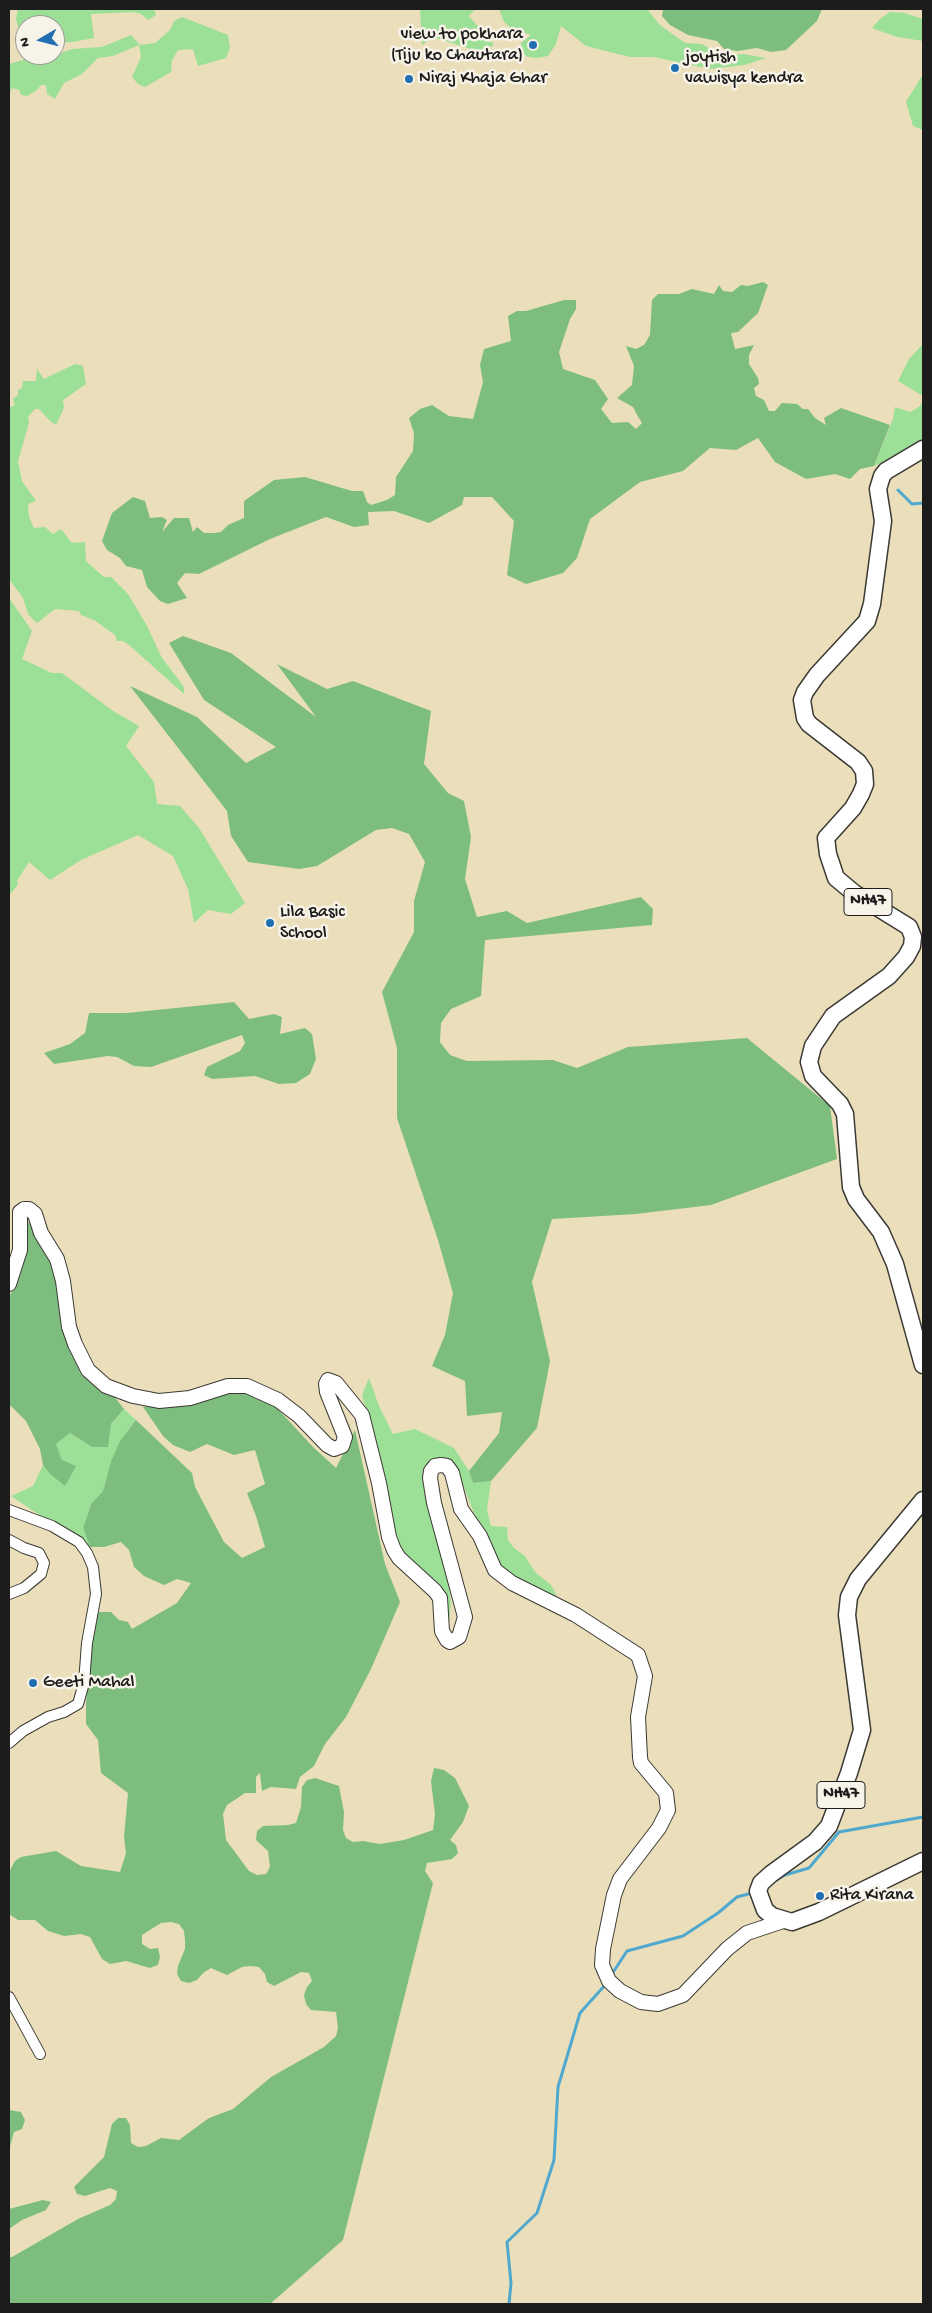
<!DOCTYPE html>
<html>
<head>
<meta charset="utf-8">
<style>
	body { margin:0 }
	#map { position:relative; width:932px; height:2313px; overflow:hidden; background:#eadfba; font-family:"Gochi Hand",sans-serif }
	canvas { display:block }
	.frame { position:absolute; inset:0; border:10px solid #1c1c1c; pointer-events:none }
	.north { position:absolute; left:15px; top:15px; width:50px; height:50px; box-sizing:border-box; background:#f7f3e8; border:1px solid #9f9d96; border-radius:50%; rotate:262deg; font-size:14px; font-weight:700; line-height:20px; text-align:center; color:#1c1c1c }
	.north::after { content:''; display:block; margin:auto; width:18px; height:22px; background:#1f6fb2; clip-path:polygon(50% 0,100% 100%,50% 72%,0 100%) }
</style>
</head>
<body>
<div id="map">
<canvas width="932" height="2313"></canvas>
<div class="frame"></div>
<div class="north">N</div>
</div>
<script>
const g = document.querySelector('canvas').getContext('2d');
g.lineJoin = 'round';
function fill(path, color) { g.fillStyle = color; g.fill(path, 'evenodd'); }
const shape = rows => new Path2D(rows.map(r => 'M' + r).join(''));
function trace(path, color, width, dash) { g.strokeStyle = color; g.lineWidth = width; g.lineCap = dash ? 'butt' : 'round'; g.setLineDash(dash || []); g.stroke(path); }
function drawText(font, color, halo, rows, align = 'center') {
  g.font = font + ' "Gochi Hand",sans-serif'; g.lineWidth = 5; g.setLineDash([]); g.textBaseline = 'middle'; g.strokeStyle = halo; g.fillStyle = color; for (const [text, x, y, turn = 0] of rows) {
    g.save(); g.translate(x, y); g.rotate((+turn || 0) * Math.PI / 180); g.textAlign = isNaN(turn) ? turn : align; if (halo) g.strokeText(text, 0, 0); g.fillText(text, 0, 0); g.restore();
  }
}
const green = shape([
	[18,9,154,9,156,15,148,20,141,14,133,12,91,14,94,38,73,42,55,43,55,25,25,25,24,47,16,19],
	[420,9,475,9,469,16,494,45,483,50,474,50,433,37,422,45],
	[499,9,647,9,660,25,685,43,702,44,723,56,743,54,766,58,744,65,710,69,654,57,630,57,586,46,561,26,556,44,548,56,537,58,528,57,522,53,521,43,531,35,511,28,504,22],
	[890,12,904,13,923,19,923,41,897,37,872,28,880,19],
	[182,17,228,35,230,48,226,58,198,66,193,49,178,50,172,60,171,72,145,87,138,84,132,77,141,57,139,45,113,56,98,58,82,74,64,83,55,99,47,94,46,85,41,85,36,91,27,96,21,95,19,90,12,88,9,95,9,64,26,59,55,55,72,49,102,47,131,35,140,45,155,43,170,30,174,21],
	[923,74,923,130,913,126,906,102],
	[923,344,923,396,898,381,909,359],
	[75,364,83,366,86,384,63,400,64,408,56,425,50,421,39,409,35,409,28,417,29,423,18,461,22,481,36,501,28,504,29,517,34,528,45,527,53,534,61,529,72,543,85,542,86,561,104,577,111,577,128,594,147,626,162,658,184,687,184,694,129,645,123,641,117,641,115,635,94,620,81,615,79,611,55,609,37,623,28,614,23,598,9,579,9,406,12,407,15,404,13,399,18,395,18,390,22,388,23,381,36,381,37,369,44,379],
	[923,402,923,443,899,456,874,466,893,419,895,407,910,412,919,407],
	[9,598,32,631,22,659,52,673,62,673,113,711,139,726,126,746,154,782,157,804,180,806,199,828,245,903,231,914,208,910,194,923,188,889,173,856,138,835,81,860,50,880,29,862,17,881,18,885,9,895],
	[369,1378,379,1406,393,1434,415,1429,454,1448,469,1471,473,1483,491,1481,487,1510,491,1526,507,1527,508,1540,514,1548,525,1556,535,1572,551,1585,557,1596,547,1595,504,1571,473,1511,464,1487,448,1462,436,1462,424,1466,424,1476,447,1572,451,1602,449,1625,437,1584,427,1574,412,1566,401,1552,391,1528,371,1426,362,1395],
	[124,1409,136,1420,120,1441,111,1461,103,1491,91,1504,83,1528,90,1547,75,1534,44,1518,11,1496,33,1486,43,1465,49,1473,62,1460,56,1444,70,1433,92,1447]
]);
const forest = shape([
	[663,9,822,9,817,21,786,50,771,52,757,48,737,51,724,49,717,41,688,35,670,25,662,16],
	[763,282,768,285,758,313,738,332,731,333,735,349,754,345,749,355,749,364,758,378,759,384,754,388,756,396,764,400,769,411,775,411,782,403,797,404,803,409,808,409,815,418,826,425,824,418,841,408,890,425,874,466,860,469,850,479,835,474,806,479,775,462,758,438,736,450,710,448,683,471,640,482,590,519,577,558,563,573,526,584,507,575,514,521,492,497,464,497,462,505,429,523,394,511,368,512,369,525,354,527,326,517,270,539,199,574,185,573,177,583,187,598,168,604,160,601,147,587,142,570,126,566,120,558,107,550,102,541,112,513,133,497,145,501,150,518,162,517,167,520,162,532,174,518,189,518,193,532,197,527,204,533,215,533,221,532,228,525,244,518,244,501,274,480,305,477,352,491,363,491,367,502,371,505,387,500,395,495,396,477,413,451,414,433,409,418,420,409,432,405,449,416,473,419,483,382,480,365,484,349,511,341,508,316,517,311,526,311,564,300,576,300,576,309,570,319,559,352,563,369,595,380,608,399,601,409,612,423,628,422,636,429,642,423,636,413,633,407,617,398,632,385,634,366,626,346,636,349,644,345,650,335,652,300,658,294,679,294,692,289,714,294,719,285,723,291,732,292,741,285,748,286],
	[183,636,231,653,316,717,277,664,327,689,353,681,431,711,424,764,448,793,464,801,471,837,465,879,477,917,507,911,527,923,641,897,653,909,652,925,485,940,481,996,451,1009,441,1023,440,1042,450,1055,467,1061,553,1060,577,1068,628,1047,747,1038,830,1106,837,1159,711,1205,636,1214,552,1219,532,1282,550,1361,537,1428,491,1481,473,1483,469,1471,499,1433,502,1412,467,1416,465,1381,432,1366,445,1335,453,1293,438,1240,397,1118,397,1048,382,992,414,932,414,901,425,862,409,834,392,828,376,830,317,866,299,869,248,862,231,836,227,811,130,686,197,717,246,763,276,747,204,700,169,643],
	[234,1002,249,1019,274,1014,282,1017,280,1034,305,1028,312,1034,316,1059,310,1074,296,1083,279,1084,255,1076,212,1079,204,1075,207,1067,240,1051,245,1043,242,1035,151,1067,134,1066,117,1057,108,1056,54,1064,44,1053,70,1044,85,1033,89,1013,127,1013],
	[25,1220,32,1225,40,1245,57,1269,59,1292,99,1390,109,1390,124,1409,111,1424,108,1447,92,1447,70,1433,56,1444,62,1460,76,1466,65,1486,49,1473,43,1465,40,1449,26,1421,11,1406,9,1407,9,1298,14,1286],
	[244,1389,275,1406,313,1447,336,1468,355,1430,385,1564,400,1602,371,1669,346,1717,325,1744,314,1766,300,1777,296,1789,271,1787,262,1791,260,1773,256,1777,256,1793,245,1793,227,1805,223,1814,226,1840,249,1871,257,1875,266,1874,270,1867,268,1851,256,1840,257,1831,263,1826,288,1825,296,1823,301,1807,302,1787,307,1780,315,1778,339,1786,344,1812,343,1830,346,1838,353,1842,363,1841,380,1844,404,1840,433,1830,435,1814,431,1781,434,1768,444,1770,455,1778,469,1806,463,1822,450,1840,456,1845,458,1853,452,1859,427,1863,425,1871,433,1883,343,2240,270,2304,9,2304,9,2257,12,2257,78,2219,110,2205,116,2199,117,2191,110,2188,85,2196,77,2194,74,2187,104,2157,112,2124,118,2118,126,2118,130,2125,131,2143,138,2147,146,2146,161,2138,179,2140,209,2118,233,2109,271,2077,324,2047,336,2036,338,2028,336,2012,311,2010,306,2004,304,1995,307,1987,312,1981,309,1973,301,1972,274,1986,267,1982,265,1974,259,1967,250,1966,242,1967,227,1975,211,1968,203,1973,197,1980,189,1983,181,1981,177,1974,178,1966,185,1949,185,1940,184,1931,179,1924,171,1922,161,1923,142,1935,142,1944,150,1949,158,1948,160,1957,158,1965,150,1968,126,1961,110,1964,102,1959,90,1937,81,1934,64,1936,48,1931,35,1920,18,1920,9,1914,9,1872,15,1861,21,1857,56,1851,81,1866,120,1872,126,1853,124,1837,128,1793,101,1773,98,1740,86,1724,86,1703,94,1622,99,1612,111,1612,119,1620,128,1622,132,1629,177,1603,191,1583,177,1579,164,1585,144,1576,134,1567,129,1550,121,1542,104,1547,90,1547,83,1528,91,1504,103,1491,111,1461,120,1441,136,1420,192,1473,195,1487,224,1542,242,1558,265,1547,256,1516,247,1493,265,1484,255,1450,234,1455,207,1444,190,1452,173,1445,163,1436,143,1407,214,1398],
	[9,2110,21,2112,25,2120,22,2129,14,2132,9,2150],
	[43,2200,51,2202,46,2210,22,2220,9,2229,9,2209]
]);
const stream = shape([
	[898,490,912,504,923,503],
	[773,1882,785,1875,809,1868,839,1832,923,1817],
	[612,1974,627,1951,683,1936,718,1913,737,1897,752,1893],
	[509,2304,511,2283,507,2242,537,2213,554,2160,558,2087,580,2013,606,1984]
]);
const minor = shape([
	[9,1510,52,1526,79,1542,87,1553,93,1567,96,1594,87,1643,84,1683,78,1704,64,1712,48,1717,23,1731,9,1743],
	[9,1540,24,1548,39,1553,44,1563,41,1574,24,1588,9,1594],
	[9,1997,40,2054]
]);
const secondary = shape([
	[9,1284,20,1250,20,1212,24,1209,29,1209,35,1214,41,1233,57,1259,63,1281,69,1327,75,1344,88,1370,106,1386,133,1396,159,1401,190,1398,228,1386,247,1386,278,1400,299,1416,327,1445,334,1449,342,1446,345,1437,327,1392,326,1384,328,1380,336,1383,362,1415,379,1483,389,1537,394,1550,399,1558,435,1591,440,1598,442,1631,447,1640,450,1642,459,1637,465,1617,434,1503,430,1478,431,1471,435,1466,441,1465,447,1466,452,1473,461,1509,480,1536,495,1570,512,1583,576,1615,638,1655,645,1676,638,1717,640,1757,641,1763,666,1793,668,1810,659,1828,620,1879,614,1895,603,1949,602,1965,609,1981,620,1991,641,2002,658,2004,683,1995,727,1949,747,1933,783,1921]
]);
const trunk = shape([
	[923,449,886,471,882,476,878,489,883,521,872,604,867,621,817,675,805,692,802,700,805,718,809,724,858,762,864,771,865,784,861,794,853,808,826,838,828,854,836,878,854,893,909,927,913,937,912,946,906,957,889,976,833,1016,813,1046,809,1062,813,1076,840,1104,845,1114,851,1187,856,1199,881,1232,895,1264,923,1365],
	[923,1500,858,1579,849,1597,847,1615,862,1730,849,1773,829,1826,815,1842,771,1874,761,1883,758,1891,765,1910,772,1916,792,1922,819,1912,923,1861]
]);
const markers = [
	[533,45,5,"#1f6fb2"],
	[675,68,5,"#1f6fb2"],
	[409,79,5,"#1f6fb2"],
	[270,923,5,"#1f6fb2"],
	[33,1683,5,"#1f6fb2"],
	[820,1896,5,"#1f6fb2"]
];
const shields = [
	[868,902,48],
	[841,1795,48]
];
const shieldNames = [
	["NH47",868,902],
	["NH47",841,1795]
];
const poiNames = [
	["view to pokhara",523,35,"right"],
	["(Tiju ko Chautara)",523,56,"right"],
	["joytish",685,58],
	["vawisya kendra",685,79],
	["Niraj Khaja Ghar",419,79],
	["Lila Basic",280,913],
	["School",280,934],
	["Geeti Mahal",43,1683],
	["Rita Kirana",830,1896]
];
fill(green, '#9cdf96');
fill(forest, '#7dbe7f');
trace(stream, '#51a8ce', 3);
trace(minor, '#3b3934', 12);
trace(secondary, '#3b3934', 16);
trace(trunk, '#3b3934', 19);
trace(minor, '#fff', 10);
trace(secondary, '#fff', 14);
trace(trunk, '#fff', 16);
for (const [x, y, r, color] of markers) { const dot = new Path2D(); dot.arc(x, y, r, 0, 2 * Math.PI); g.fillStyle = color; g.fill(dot); trace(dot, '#f7f3e8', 2); }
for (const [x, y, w] of shields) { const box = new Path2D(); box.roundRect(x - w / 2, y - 13.5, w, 27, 4); g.fillStyle = '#f7f3e8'; g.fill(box); trace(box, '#1c1c1c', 1); }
drawText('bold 16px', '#1c1c1c', null, shieldNames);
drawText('18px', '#1c1c1c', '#f7f3e8', poiNames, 'left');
</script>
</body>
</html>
